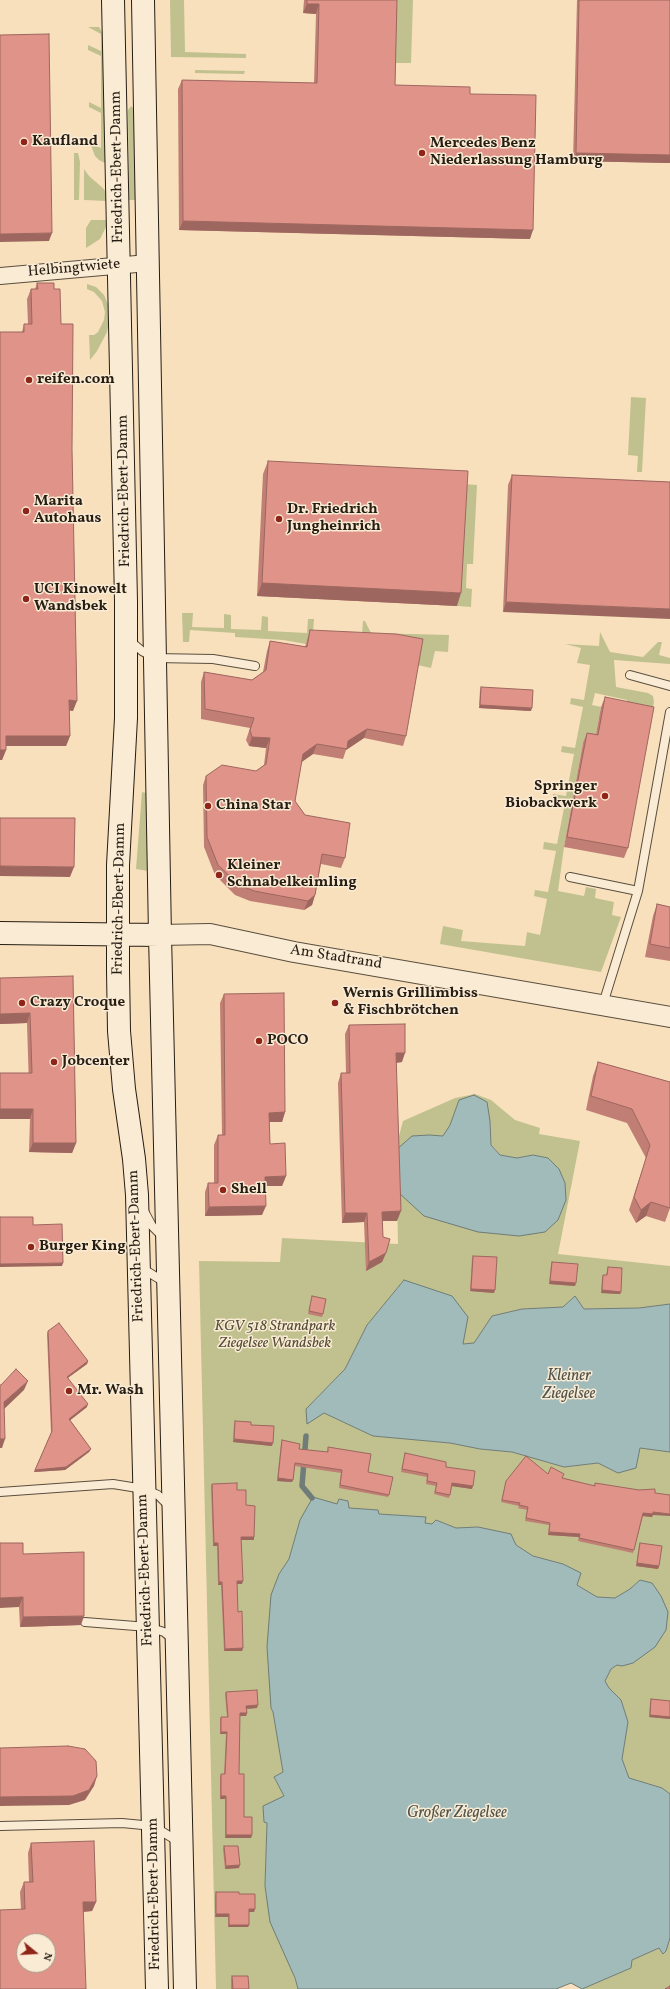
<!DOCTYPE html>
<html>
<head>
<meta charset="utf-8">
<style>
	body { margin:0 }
	#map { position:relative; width:670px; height:1989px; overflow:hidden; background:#f8e0bd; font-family:Vollkorn,serif }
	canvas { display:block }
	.north { position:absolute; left:16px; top:1933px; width:40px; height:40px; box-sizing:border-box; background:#faebd4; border:1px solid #a59987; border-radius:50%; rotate:108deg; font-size:11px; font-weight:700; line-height:16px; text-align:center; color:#261d13 }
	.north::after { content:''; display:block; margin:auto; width:14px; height:18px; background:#8f2418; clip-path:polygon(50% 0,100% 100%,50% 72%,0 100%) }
</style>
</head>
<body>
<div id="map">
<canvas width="670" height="1989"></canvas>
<div class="north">N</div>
</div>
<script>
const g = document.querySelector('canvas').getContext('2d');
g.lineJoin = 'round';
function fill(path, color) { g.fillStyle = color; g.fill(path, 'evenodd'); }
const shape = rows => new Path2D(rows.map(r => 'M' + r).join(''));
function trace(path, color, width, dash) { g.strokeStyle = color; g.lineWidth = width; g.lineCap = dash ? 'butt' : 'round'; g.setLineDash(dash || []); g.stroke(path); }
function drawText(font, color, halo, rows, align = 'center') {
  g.font = font + ' Vollkorn,serif'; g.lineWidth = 3; g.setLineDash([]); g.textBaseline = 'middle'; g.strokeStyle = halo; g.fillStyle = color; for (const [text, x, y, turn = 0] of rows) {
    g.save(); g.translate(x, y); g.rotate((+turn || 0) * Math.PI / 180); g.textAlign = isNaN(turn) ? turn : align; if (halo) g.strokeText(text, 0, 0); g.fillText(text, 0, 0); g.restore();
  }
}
const green = shape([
	[170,0,184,0,185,52,246,54,246,58,171,57],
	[394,0,413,0,411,63,392,63],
	[88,27,99,27,105,37,107,164,99,160,95,156,90,143,101,148,101,113,89,107,89,102,101,108,101,56,88,50,88,45,101,51,101,34],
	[195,70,245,71,244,74,195,73],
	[131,106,135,110,136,200,129,200,128,110],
	[74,153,78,153,80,162,79,200,74,200],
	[84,169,89,176,104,189,108,198,106,201,84,200],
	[91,220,108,220,108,223,100,239,86,248,86,228],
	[87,284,96,287,104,295,110,309,109,323,107,332,97,351,90,360,89,335,94,335,98,332,104,320,105,312,102,301,94,292,87,289],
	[631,397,646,398,642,472,637,472,638,456,628,455],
	[463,484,477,485,473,564,467,564,466,588,472,589,471,607,457,606],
	[182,613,193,613,192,627,224,628,224,614,231,615,231,629,261,630,262,616,268,617,268,631,307,633,308,619,314,619,313,633,362,635,363,621,365,621,371,633,449,635,448,652,435,651,431,668,307,640,306,644,283,640,235,637,235,633,190,630,189,642,183,642],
	[600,632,610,652,643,657,658,642,662,642,659,655,670,658,670,664,614,660,616,687,648,693,653,696,654,702,651,717,625,712,627,700,595,693,592,705,601,707,594,745,583,743,564,847,558,891,584,896,586,887,596,889,595,898,614,902,612,915,621,917,601,972,440,944,443,926,463,930,461,941,525,946,527,932,540,935,547,899,534,896,535,890,548,892,556,851,543,849,544,842,557,844,565,803,552,800,553,794,566,796,574,754,561,752,562,746,575,748,583,707,570,704,571,698,584,700,590,665,577,663,581,648,565,644,599,646],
	[142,792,146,793,149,868,148,871,136,869],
	[475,1094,491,1100,515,1120,540,1128,539,1134,580,1141,558,1254,670,1266,670,1304,639,1308,584,1309,575,1296,563,1307,522,1309,492,1316,474,1343,462,1344,404,1280,367,1325,345,1369,306,1409,324,1413,373,1436,450,1443,480,1449,512,1452,564,1467,598,1463,618,1473,640,1448,670,1452,670,1794,662,1788,629,1778,622,1759,627,1722,621,1700,609,1688,605,1681,611,1669,617,1665,640,1580,630,1589,615,1598,597,1597,577,1585,563,1564,533,1556,516,1545,478,1527,456,1528,436,1520,432,1524,425,1523,425,1517,379,1514,377,1510,349,1508,348,1501,300,1520,289,1559,279,1574,271,1708,273,1712,283,1772,274,1778,284,1796,267,1823,265,1886,298,1989,216,1989,199,1261,280,1262,282,1238,398,1244,396,1147,403,1121,455,1098],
	[459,1100,490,1121,491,1144,500,1155,517,1158,533,1155,548,1158,559,1169,438,1219,424,1216,429,1135,443,1136,450,1125],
	[670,1938,670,1989,582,1989,631,1968,632,1960,659,1948,663,1953,666,1951]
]);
const water = shape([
	[474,1095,487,1102,490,1121,491,1145,500,1155,517,1158,533,1155,548,1158,559,1169,565,1183,566,1200,558,1220,545,1232,519,1236,478,1232,424,1216,398,1192,396,1150,412,1136,429,1135,443,1136,450,1125,459,1100,474,1095],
	[404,1280,452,1296,468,1317,463,1344,474,1343,492,1316,522,1309,563,1307,575,1296,584,1309,639,1308,670,1304,670,1452,640,1448,636,1468,618,1473,598,1463,564,1467,512,1452,480,1449,450,1443,373,1436,324,1413,307,1424,306,1409,345,1369,367,1325,404,1280],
	[313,1497,337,1504,339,1499,348,1501,349,1508,378,1510,379,1514,426,1517,425,1523,432,1524,436,1520,456,1528,478,1527,511,1534,516,1545,533,1556,563,1564,581,1573,577,1585,597,1597,615,1598,630,1589,640,1580,652,1583,661,1596,668,1612,666,1630,655,1647,633,1663,622,1666,617,1665,611,1669,605,1681,609,1688,621,1700,628,1722,622,1759,629,1778,662,1788,670,1794,670,1938,666,1951,663,1954,659,1948,632,1960,631,1968,582,1989,571,1983,556,1989,298,1989,295,1978,270,1922,265,1886,267,1823,264,1822,263,1806,284,1796,274,1777,283,1772,273,1712,271,1708,267,1647,271,1595,279,1574,289,1559,300,1520,313,1497]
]);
const stream = shape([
	[306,1436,302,1486,312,1498]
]);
const service = shape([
	[129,640,142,651,155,658,213,659,255,666],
	[630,675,670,686],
	[570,877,638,891],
	[603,1004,638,891,670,712],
	[144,1211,152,1226,163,1237],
	[140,1267,166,1283],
	[0,1492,113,1484,144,1489,158,1495,170,1507],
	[85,1622,148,1627,164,1632,174,1640],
	[0,1826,122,1823,153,1826,179,1842]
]);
const minor = shape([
	[0,276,148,263]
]);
const tertiary = shape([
	[160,935,210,934,294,952,670,1017]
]);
const secondary = shape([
	[113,0,126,601,126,718,118,865,118,971,119,1031,124,1089,134,1159,137,1195,157,1989],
	[143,0,160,935,185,1989],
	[0,933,160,935]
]);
const wall = shape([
	[304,0,397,0,395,85,470,94,530,239,179,230,178,89,182,80,314,83,316,14,303,13],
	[577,0,670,0,670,163,573,161],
	[37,283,54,289,61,324,72,449,73,711,69,710,70,736,66,746,6,746,6,750,2,760,0,760,0,332,22,332,24,324,28,324,27,299,31,289,35,289],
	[268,461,457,606,257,596,263,474],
	[512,475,670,482,503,612,508,485],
	[310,630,406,736,403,746,364,738,346,750,343,759,313,754,301,762,295,801,305,815,345,858,341,868,321,864,315,895,312,905,304,910,250,901,235,895,215,875,204,847,203,785,206,776,256,771,264,765,266,748,249,746,246,740,250,728,201,719,201,682,204,672,252,680,263,672,267,651,270,641,305,647,307,640],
	[481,687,531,711,479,708,480,690],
	[605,697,628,848,624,858,564,847,583,743,587,733,596,734,601,707],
	[657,904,670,907,670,961,645,957,653,916],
	[73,976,76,1143,72,1153,29,1152,30,1119,27,1023,0,1024],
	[224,994,285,1112,282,1122,269,1122,270,1144,286,1176,282,1186,265,1186,262,1215,205,1216,205,1192,208,1183,214,1183,214,1145,218,1135,222,1135,220,1003],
	[349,1025,402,1062,396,1063,397,1221,382,1221,383,1237,386,1253,382,1262,366,1271,364,1222,342,1223,338,1083,341,1073,346,1073,345,1034],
	[598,1062,670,1082,670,1208,665,1222,646,1216,636,1223,629,1210,646,1158,627,1123,586,1110,593,1076],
	[473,1256,494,1293,470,1291,472,1258],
	[552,1262,575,1286,549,1284,551,1265],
	[608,1267,621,1292,620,1294,601,1293,602,1278,603,1275,606,1275],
	[312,1296,323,1314,322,1317,308,1314],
	[48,1331,88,1361,87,1364,68,1378,87,1407,70,1420,91,1449,89,1452,65,1470,34,1472,51,1433,47,1334],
	[235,1421,251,1425,272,1446,233,1442,234,1424],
	[282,1440,299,1449,327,1452,328,1447,368,1472,389,1495,388,1497,339,1488,341,1473,295,1466,293,1480,292,1482,277,1481,281,1443],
	[405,1453,446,1467,472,1489,452,1486,449,1498,434,1494,436,1486,426,1484,427,1477,401,1472],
	[548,1474,594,1486,595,1483,653,1515,652,1517,643,1516,633,1553,578,1541,579,1537,548,1535,549,1525,525,1521,527,1510,518,1508,519,1506,501,1502,506,1481],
	[212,1484,237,1490,246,1505,254,1540,241,1540,242,1584,237,1584,238,1612,243,1648,242,1651,224,1651,221,1585,218,1585,217,1546,213,1546,211,1486],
	[640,1543,659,1566,658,1569,636,1566,639,1545],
	[23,1554,81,1625,20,1627,19,1607],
	[226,1692,257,1708,247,1709,247,1713,246,1716,240,1716,239,1774,244,1817,252,1835,251,1838,225,1838,225,1799,220,1799,220,1777,221,1774,224,1774,226,1734,220,1734,220,1719,221,1717,227,1717,225,1694],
	[651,1699,670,1701,670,1719,649,1717,650,1702],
	[31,1843,96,1902,92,1911,83,1912,21,1909,20,1892,24,1882,29,1882,28,1853],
	[224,1846,239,1868,225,1869,223,1849],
	[216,1892,239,1894,255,1909,254,1912,249,1912,249,1925,248,1927,228,1927,228,1917,215,1917,215,1895],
	[232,1976,249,1989,231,1989,231,1979]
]);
const shadedWall = shape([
	[307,4,319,4,316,14,303,13],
	[576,153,670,155,670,163,573,161],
	[183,221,533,230,530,239,179,230],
	[52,233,49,241,0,242,0,234],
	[262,583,461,593,457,606,257,596],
	[506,602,670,609,670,619,503,612],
	[69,700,77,701,73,711,66,710],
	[480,705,532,708,531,711,479,708],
	[367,729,364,738,346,750,348,741],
	[6,736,70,736,66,746,2,746],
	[252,737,270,738,266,748,249,746],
	[317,744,313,754,299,764,303,754],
	[0,750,6,750,2,760,0,760],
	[0,866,74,867,70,877,0,876],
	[315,895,312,905,304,910,308,901],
	[30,1013,27,1023,0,1024,0,1014],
	[396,1053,405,1053,402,1062,393,1063],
	[0,1109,33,1109,30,1119,0,1119],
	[285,1112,282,1122,265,1122,269,1113],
	[33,1143,76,1143,72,1153,29,1152],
	[286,1176,282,1186,262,1186,265,1177],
	[651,1202,646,1216,636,1223,641,1210],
	[266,1206,262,1215,205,1216,209,1207],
	[401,1211,397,1221,379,1221,382,1212],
	[345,1213,367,1213,364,1222,342,1223],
	[386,1253,382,1262,366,1271,369,1262],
	[63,1263,62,1266,0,1267,0,1264],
	[550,1281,576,1283,575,1286,549,1284],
	[471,1289,495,1290,494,1293,470,1291],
	[602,1290,621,1292,620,1294,601,1293],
	[88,1361,87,1364,66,1379,67,1377],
	[28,1381,24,1390,1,1412,4,1402],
	[88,1404,87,1407,68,1422,69,1419],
	[0,1439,5,1439,2,1448,0,1448],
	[234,1439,273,1443,272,1446,233,1442],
	[91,1449,89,1452,65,1470,34,1472,35,1470],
	[278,1478,293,1480,292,1482,277,1481],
	[452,1483,473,1486,472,1489,451,1486],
	[653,1512,670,1514,670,1516,653,1515,652,1517,642,1516,643,1513],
	[549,1532,580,1534,579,1537,548,1535],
	[241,1537,254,1537,254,1540,240,1540],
	[214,1543,218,1543,217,1546,213,1546],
	[637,1563,659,1566,658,1569,636,1566],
	[237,1581,243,1581,242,1584,236,1584],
	[219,1582,222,1582,221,1585,218,1585],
	[23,1597,19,1607,0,1608,0,1598],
	[84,1616,81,1625,20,1627,23,1617],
	[243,1648,242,1651,224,1651,225,1649],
	[258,1705,257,1708,245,1709,246,1706],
	[240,1713,247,1713,246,1716,239,1716],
	[650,1715,670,1717,670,1719,649,1717],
	[221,1732,227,1732,226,1734,220,1734],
	[97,1776,94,1786,85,1800,69,1805,0,1806,0,1797],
	[221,1796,226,1796,225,1799,220,1799],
	[226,1835,252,1835,251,1838,225,1838],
	[240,1865,239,1868,225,1869,226,1866],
	[83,1902,96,1902,92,1911,80,1912],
	[249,1909,255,1909,254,1912,248,1912],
	[216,1914,229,1914,228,1917,215,1917],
	[229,1925,249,1925,248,1927,228,1927]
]);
const building = shape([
	[307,0,397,0,395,85,470,87,470,94,536,95,533,230,183,221,182,80,317,83,319,4,307,4,307,0],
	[579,0,670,0,670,155,576,153,579,0],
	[49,34,52,233,0,234,0,35,49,34],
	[37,283,54,283,54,289,60,289,61,324,73,324,72,449,77,701,69,700,70,736,6,736,6,750,0,750,0,332,24,332,24,324,32,324,31,289,38,289,37,283],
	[268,461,468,471,461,593,262,583,268,461],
	[512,475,670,482,670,609,506,602,512,475],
	[310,630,396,634,423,639,406,736,367,729,348,741,347,749,317,744,303,754,295,801,305,815,350,823,345,858,322,854,315,895,308,901,254,891,239,885,218,865,207,837,206,776,222,765,256,771,266,764,270,738,252,737,250,730,254,718,205,709,204,672,252,680,266,670,270,641,307,647,310,630],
	[481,687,533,690,532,708,480,705,481,687],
	[605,697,654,707,628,848,567,837,587,733,598,735,605,697],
	[0,818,75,818,74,867,0,866,0,818],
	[657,904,670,907,670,948,650,944,657,904],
	[73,976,76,1143,33,1143,33,1109,0,1109,0,1073,32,1073,30,1013,0,1014,0,978,73,976],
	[284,993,285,1112,269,1113,270,1144,285,1143,286,1176,265,1177,266,1206,209,1207,208,1183,218,1183,218,1135,225,1135,224,994,284,993],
	[405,1024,405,1053,396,1053,401,1211,382,1212,383,1237,390,1239,386,1253,369,1262,367,1213,345,1213,341,1073,350,1073,349,1025,405,1024],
	[598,1062,670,1082,670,1208,651,1202,641,1210,634,1197,650,1145,632,1109,591,1096,598,1062],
	[0,1217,33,1217,33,1225,62,1224,63,1263,0,1264,0,1217],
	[473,1256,497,1257,495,1290,471,1289,473,1256],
	[552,1262,578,1264,576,1283,550,1281,552,1262],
	[608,1267,622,1268,621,1292,602,1290,603,1275,607,1275,608,1267],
	[312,1296,326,1299,323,1314,309,1311,312,1296],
	[59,1323,88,1361,67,1377,88,1404,69,1419,91,1449,66,1467,35,1470,52,1431,48,1331,59,1323],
	[16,1369,28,1381,4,1402,5,1439,0,1439,0,1385,1,1385,16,1369],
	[235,1421,251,1422,251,1425,274,1426,273,1443,234,1439,235,1421],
	[282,1440,300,1444,299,1449,328,1452,328,1447,371,1454,368,1472,393,1477,389,1495,340,1485,342,1470,295,1463,293,1480,278,1478,282,1440],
	[405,1453,446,1462,446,1467,475,1471,473,1486,452,1483,450,1495,435,1492,437,1483,427,1481,428,1474,402,1469,405,1453],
	[526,1456,548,1474,551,1467,564,1474,562,1478,595,1486,595,1483,639,1490,655,1489,655,1493,670,1495,670,1514,653,1512,653,1514,643,1513,634,1550,579,1538,580,1534,549,1532,550,1523,526,1518,528,1507,519,1505,520,1503,502,1500,506,1481,526,1456],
	[237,1483,237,1490,246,1490,246,1505,255,1506,254,1537,241,1537,243,1581,237,1581,238,1612,242,1611,243,1648,225,1649,222,1582,219,1582,218,1543,214,1543,212,1484,237,1483],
	[0,1543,23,1543,23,1554,84,1552,84,1616,23,1617,23,1597,0,1598,0,1543],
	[640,1543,662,1546,659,1566,637,1563,640,1543],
	[257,1690,258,1705,246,1706,247,1713,240,1713,239,1774,244,1774,244,1817,252,1817,252,1835,226,1835,226,1796,221,1796,221,1774,225,1774,227,1732,221,1732,221,1717,228,1717,226,1692,257,1690],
	[651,1699,670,1701,670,1717,650,1715,651,1699],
	[68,1746,85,1749,96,1761,97,1776,89,1790,73,1796,0,1797,0,1748,68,1746],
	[94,1841,96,1902,83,1902,86,1989,0,1989,0,1910,25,1909,24,1882,33,1882,31,1843,94,1841],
	[24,1941,48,1941,48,1965,24,1965,24,1941],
	[224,1846,238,1846,240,1865,226,1866,224,1846],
	[216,1892,239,1892,239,1894,255,1894,255,1909,249,1909,249,1925,229,1925,229,1914,216,1914,216,1892],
	[232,1976,248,1976,249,1989,233,1989,232,1976],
	[670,1986,670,1989,665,1989,670,1986]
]);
const markers = [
	[24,142,4,"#8f2418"],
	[422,153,4,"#8f2418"],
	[29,380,4,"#8f2418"],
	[26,511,4,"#8f2418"],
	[279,519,4,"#8f2418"],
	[26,599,4,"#8f2418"],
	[605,796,4,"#8f2418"],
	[208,806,4,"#8f2418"],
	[219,875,4,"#8f2418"],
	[22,1003,4,"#8f2418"],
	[335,1003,4,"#8f2418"],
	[259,1041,4,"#8f2418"],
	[54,1062,4,"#8f2418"],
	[223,1190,4,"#8f2418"],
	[31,1247,4,"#8f2418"],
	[69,1391,4,"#8f2418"]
];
const poiNames = [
	["Kaufland",32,142],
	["Mercedes Benz",430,144],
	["Niederlassung Hamburg",430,161],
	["reifen.com",37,380],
	["Marita",34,502],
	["Autohaus",34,519],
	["Dr. Friedrich",287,510],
	["Jungheinrich",287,527],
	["UCI Kinowelt",34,590],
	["Wandsbek",34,607],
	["Springer",597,787,"right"],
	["Biobackwerk",597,804,"right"],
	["China Star",216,806],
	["Kleiner",227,866],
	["Schnabelkeimling",227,883],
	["Wernis Grillimbiss",343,994],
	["& Fischbrötchen",343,1011],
	["Crazy Croque",30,1003],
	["POCO",267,1041],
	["Jobcenter",62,1062],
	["Shell",231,1190],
	["Burger King",39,1247],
	["Mr. Wash",77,1391]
];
const streetNames = [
	["Friedrich-Ebert-Damm",118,167,-91],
	["Helbingtwiete",74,269,-5],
	["Friedrich-Ebert-Damm",125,491,-91],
	["Friedrich-Ebert-Damm",120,899,-89],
	["Am Stadtrand",336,958,9],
	["Friedrich-Ebert-Damm",137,1246,-92],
	["Friedrich-Ebert-Damm",146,1570,-92],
	["Friedrich-Ebert-Damm",155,1894,-91]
];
const parkNames = [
	["KGV 518 Strandpark",275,1327],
	["Ziegelsee Wandsbek",275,1344]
];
const waterNames = [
	["Kleiner",569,1377],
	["Ziegelsee",569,1395],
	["Großer Ziegelsee",457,1814]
];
fill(green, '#c0c18f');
fill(water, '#a0bbb9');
trace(water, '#6f7c77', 1);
trace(stream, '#6f7c77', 5.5);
trace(service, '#5a4e3e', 10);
trace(minor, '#5a4e3e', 18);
trace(tertiary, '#5a4e3e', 22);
trace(secondary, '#261d13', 24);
trace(service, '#faebd4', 8);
trace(minor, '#faebd4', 16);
trace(tertiary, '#faebd4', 20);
trace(secondary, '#faebd4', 22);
fill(wall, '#c17e75');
fill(shadedWall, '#9d675f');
fill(building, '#e09388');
trace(building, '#9d675f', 1);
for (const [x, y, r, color] of markers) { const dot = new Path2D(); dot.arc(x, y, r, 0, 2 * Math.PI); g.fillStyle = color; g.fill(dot); trace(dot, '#faebd4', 1.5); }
drawText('bold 15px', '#261d13', '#faebd4', poiNames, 'left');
drawText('15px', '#261d13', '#faebd4', streetNames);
drawText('italic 15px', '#544e38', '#faebd4', parkNames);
drawText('italic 16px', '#51544d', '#faebd4', waterNames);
</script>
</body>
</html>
